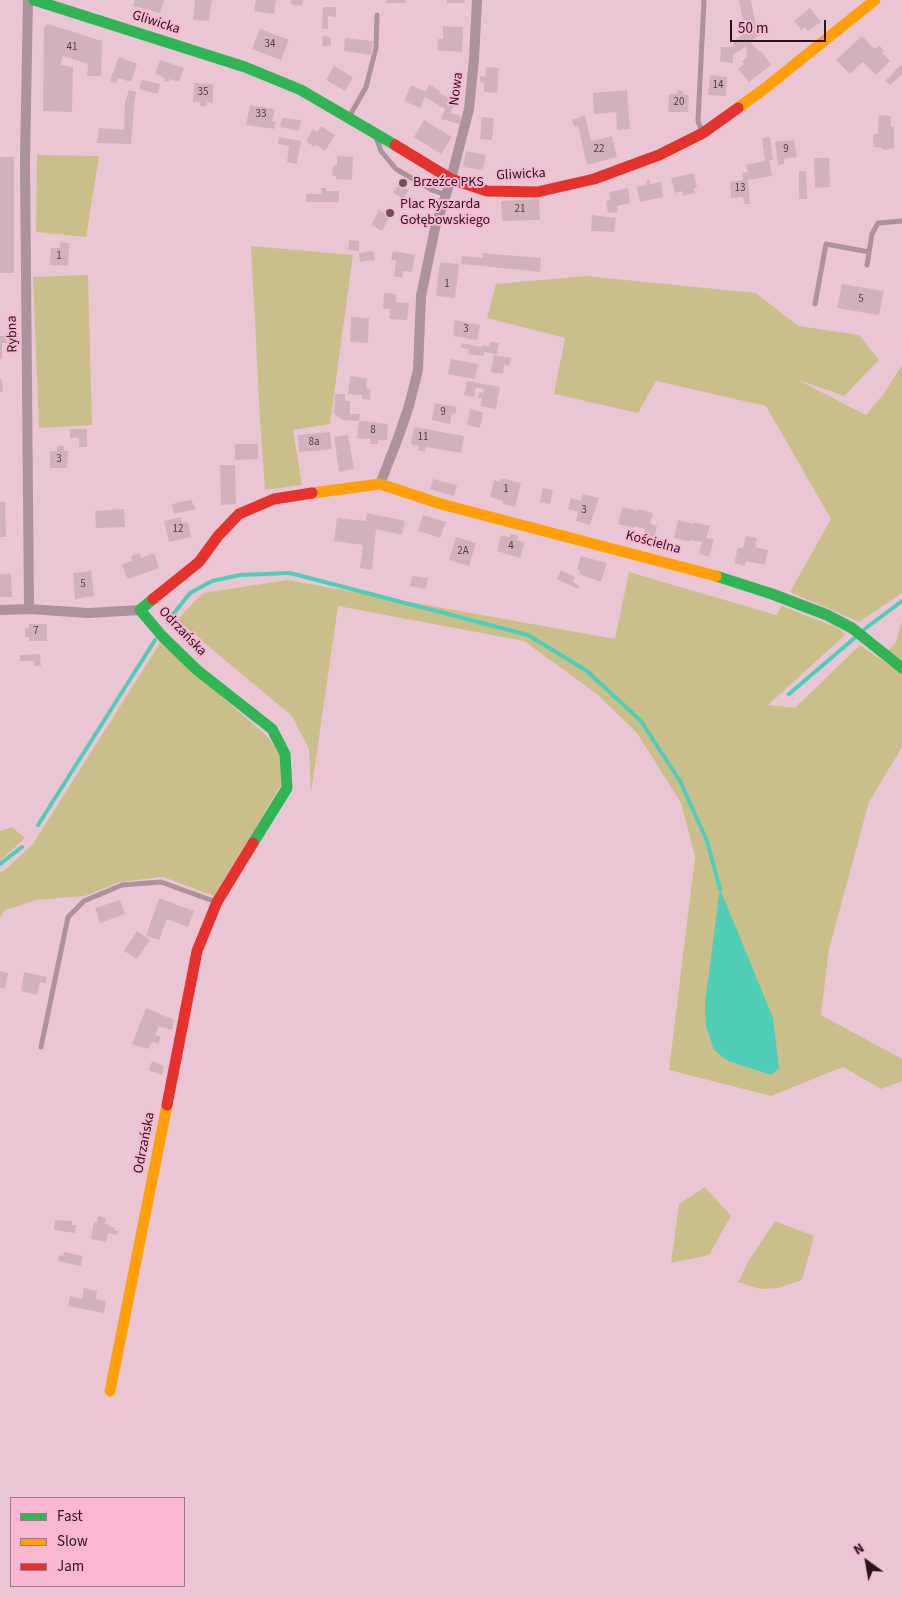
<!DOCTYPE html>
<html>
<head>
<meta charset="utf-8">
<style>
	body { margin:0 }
	#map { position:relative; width:902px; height:1597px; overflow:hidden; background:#eac6d4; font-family:"Source Sans 3",sans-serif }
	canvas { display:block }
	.legend { position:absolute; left:10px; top:1497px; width:175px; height:90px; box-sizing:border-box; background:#f9b7d1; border:1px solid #a77589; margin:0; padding:6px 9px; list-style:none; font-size:15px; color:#2b131e }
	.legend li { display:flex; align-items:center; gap:10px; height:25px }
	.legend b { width:25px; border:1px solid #a77589 }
	.north { position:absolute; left:842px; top:1537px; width:50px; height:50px; -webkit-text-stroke:4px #f9b7d1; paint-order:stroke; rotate:328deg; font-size:14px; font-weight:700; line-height:20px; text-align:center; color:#2b131e }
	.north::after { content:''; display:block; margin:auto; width:18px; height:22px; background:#2b131e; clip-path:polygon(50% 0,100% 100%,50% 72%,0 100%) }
	.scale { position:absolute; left:730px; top:20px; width:96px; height:22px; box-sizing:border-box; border:2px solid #2b131e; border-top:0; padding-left:6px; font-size:15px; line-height:18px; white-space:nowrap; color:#2b131e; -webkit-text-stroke:4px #f9b7d1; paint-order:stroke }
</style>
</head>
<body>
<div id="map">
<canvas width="902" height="1597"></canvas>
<ul class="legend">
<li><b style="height:6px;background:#30b455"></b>Fast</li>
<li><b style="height:6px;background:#ff9f0a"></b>Slow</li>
<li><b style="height:6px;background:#e5322d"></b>Jam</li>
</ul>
<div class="north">N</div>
<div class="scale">50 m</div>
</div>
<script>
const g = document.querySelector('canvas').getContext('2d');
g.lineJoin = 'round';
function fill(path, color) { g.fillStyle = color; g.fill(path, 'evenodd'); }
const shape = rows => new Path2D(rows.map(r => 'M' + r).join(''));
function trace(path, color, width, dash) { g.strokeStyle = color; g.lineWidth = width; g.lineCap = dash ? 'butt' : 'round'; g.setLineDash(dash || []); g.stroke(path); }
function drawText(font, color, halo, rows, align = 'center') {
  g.font = font + ' "Source Sans 3",sans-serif'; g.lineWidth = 4; g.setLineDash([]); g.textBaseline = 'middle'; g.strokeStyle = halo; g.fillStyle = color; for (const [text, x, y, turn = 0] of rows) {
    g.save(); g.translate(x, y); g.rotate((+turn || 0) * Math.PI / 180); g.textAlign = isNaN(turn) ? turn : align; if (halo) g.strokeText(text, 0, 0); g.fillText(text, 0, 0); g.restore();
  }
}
const green = shape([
	[37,155,99,156,86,237,36,232],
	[251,246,353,255,330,424,293,430,302,485,265,490,260,420],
	[88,275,92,425,39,428,33,277],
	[586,276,756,293,798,326,859,335,879,360,844,396,796,379,866,415,885,392,902,365,902,593,859,622,790,592,831,519,766,406,656,381,638,413,554,394,565,338,487,318,496,284],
	[629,572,776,615,782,606,838,628,845,635,768,705,795,708,860,645,890,666,889,650,896,642,902,619,902,747,869,802,829,949,821,1015,902,1059,902,1081,881,1089,843,1067,771,1096,669,1070,695,857,681,803,637,733,597,694,524,641,338,606,311,793,309,749,292,716,177,620,203,593,288,580,615,639],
	[160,643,267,736,280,754,281,785,214,896,163,877,120,882,85,896,36,900,5,910,0,918,0,872,4,871,33,844],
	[12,827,25,838,0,861,0,831],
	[705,1187,731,1216,709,1255,671,1263,679,1204],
	[775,1221,814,1236,802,1280,778,1288,761,1289,738,1282,749,1260]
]);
const water = shape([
	[720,889,773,1018,779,1068,771,1075,728,1061,714,1050,706,1026,705,1003]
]);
const stream = shape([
	[167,622,190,593,212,581,240,575,290,573,528,635,587,671,641,721,680,781,707,841,720,889],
	[862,631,902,601],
	[789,694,857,636],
	[38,825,155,640],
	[0,864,22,847]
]);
const building = shape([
	[135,0,164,0,160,13,133,6],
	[195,0,212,0,209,21,193,20],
	[256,0,276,0,274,14,254,11],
	[291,0,303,0,302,6,291,4],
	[386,0,405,0,405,3,386,3],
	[447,0,465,0,464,3,447,3],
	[739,0,751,0,755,22,763,33,750,41,759,52,761,51,771,65,749,82,738,69,744,64,742,61,747,57,746,46,733,55,733,63,720,62,721,47,733,47,734,41,745,33],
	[323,7,336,7,336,17,328,16,328,29,322,29],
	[810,8,821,22,808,31,805,27,801,30,794,21],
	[48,24,102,41,101,76,87,76,88,64,63,56,60,65,73,67,72,112,43,111,44,27],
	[443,26,463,27,462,52,437,50,438,39,443,39],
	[260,29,289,40,281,60,252,49],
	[323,36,331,37,331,46,322,46],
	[862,36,875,49,879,45,884,51,882,53,890,61,876,75,863,62,850,74,836,60],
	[345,38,373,41,371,55,344,51],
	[119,57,137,64,131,82,118,78,116,83,110,81],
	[160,60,184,68,179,82,169,79,168,82,164,81,165,78,155,74],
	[902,64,902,74,890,85,885,81],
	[334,66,353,77,345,91,326,80],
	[486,67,499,68,497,93,484,92,484,83,480,82,480,76,485,77],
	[710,75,727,77,726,96,708,95],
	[142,80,160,84,158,94,139,89],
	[194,83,213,84,213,103,207,102,207,106,200,106,200,102,193,102],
	[429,84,440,91,439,93,456,102,450,113,461,116,460,124,441,119,445,109,425,97,420,108,404,101,411,85,426,92],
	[129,90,136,92,134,107,131,144,97,143,99,128,124,130,125,102],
	[627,90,630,129,617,130,616,112,594,114,593,93],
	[677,90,683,91,683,95,689,95,688,112,668,112,669,94,677,94],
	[250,105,275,109,272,121,276,122,274,129,246,125],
	[585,115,591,141,612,136,617,157,587,165,578,126,574,127,572,120],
	[879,115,891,116,891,127,894,127,894,148,884,150,882,148,874,147,873,136,874,134,878,134],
	[482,117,494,118,492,140,480,139],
	[282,118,301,120,299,131,280,127],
	[424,120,452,137,441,154,414,137],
	[321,126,335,135,325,151,315,144,314,147,306,141,313,129,317,132],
	[279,137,301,141,297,164,287,162,289,146,278,144],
	[770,137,773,160,769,160,772,176,748,180,750,204,744,204,743,197,731,198,730,182,743,180,742,173,748,172,746,165,765,161,762,138],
	[794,140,797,157,784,159,784,164,778,165,775,142],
	[466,151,486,155,483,170,463,167],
	[337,156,353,157,352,180,336,179,336,176,332,176,333,165,337,165],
	[0,157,14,157,14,273,0,273],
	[814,158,829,158,830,187,815,188],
	[799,171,806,171,807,199,799,199],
	[694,173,697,188,694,188,695,193,683,196,682,191,675,193,671,178],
	[650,180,650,184,661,182,663,197,640,202,637,187,647,185,646,181],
	[399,184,409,190,403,199,393,192],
	[321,188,326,188,326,191,339,191,339,202,306,202,306,194,321,194],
	[628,188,630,203,617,206,618,212,608,213,606,201,610,200,609,192],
	[539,199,540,220,502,221,501,201],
	[379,210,390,216,382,231,371,225],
	[592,215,616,218,614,232,591,231],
	[349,240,359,241,359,251,348,250],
	[60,242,69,243,68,266,50,265,51,248,60,248],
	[373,251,375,260,360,262,359,253],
	[393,251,415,255,412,272,403,271,402,278,394,276,396,261,391,260],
	[483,253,541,258,540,272,461,264,462,256,483,258],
	[440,262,459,264,455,298,436,296],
	[842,284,884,291,879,315,837,308],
	[384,293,396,294,396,302,409,303,407,320,389,319,390,309,383,309],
	[351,317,369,318,368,343,350,342],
	[455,320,480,325,477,340,453,336],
	[0,336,7,336,7,343,2,343,2,359,0,359],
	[490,342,499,343,497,354,484,352,484,356,468,354,469,349,461,348,461,343,482,347,482,345,489,346],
	[494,355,511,358,509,366,504,365,503,374,491,372],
	[451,359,478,364,475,379,448,374],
	[350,376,367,378,366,388,371,389,370,400,362,399,362,395,348,394],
	[0,379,2,379,3,392,0,392],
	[467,381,500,387,496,409,481,406,482,398,478,398,479,392,483,393,484,389,476,387,474,397,464,395],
	[335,394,345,394,345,401,350,401,350,414,360,414,359,421,343,420,334,414],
	[435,403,457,407,455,414,452,413,450,424,432,420],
	[470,409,483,412,480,428,467,425],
	[359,421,388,424,387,440,378,440,378,444,370,444,371,439,357,438],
	[414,427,464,436,461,453,426,447,425,452,418,450,419,446,411,444],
	[70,429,87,429,87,447,79,447,79,438,70,438],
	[330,432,332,449,299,452,298,435],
	[348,435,354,469,339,472,334,437],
	[235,444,258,444,258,459,235,460],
	[57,446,64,446,64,451,68,451,67,468,50,468,50,451,57,451],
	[220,465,235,465,236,504,221,505],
	[501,478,521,483,515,507,502,504,503,501,490,497,494,480,500,482],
	[433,479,457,485,454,496,430,489],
	[543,488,553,490,550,504,540,502],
	[583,494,599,498,590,525,576,521,578,512,568,509,571,498,581,501],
	[191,500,196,509,174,514,172,504],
	[0,502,5,502,6,537,0,537],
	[622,507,638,511,638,509,653,513,650,524,657,526,653,543,642,540,645,529,634,526,634,528,618,524],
	[124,509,125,527,96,528,95,511],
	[367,513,405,521,402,535,376,529,372,570,360,568,363,545,334,541,337,518,366,521],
	[423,515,446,522,440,538,418,531],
	[181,517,182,523,188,522,191,537,169,542,164,521],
	[678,520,693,524,694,522,710,526,706,538,714,539,709,557,699,554,702,542,690,540,690,542,674,538],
	[511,534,518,536,517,540,525,542,520,558,497,551,501,535,509,538],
	[746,536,757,538,755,547,768,550,765,565,746,561,745,566,734,563,738,548,743,548],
	[456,537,476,543,469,566,449,560],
	[140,553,141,558,154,553,159,568,127,579,122,564,132,561,131,556],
	[581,556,607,563,601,582,579,574,580,570,577,570],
	[561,570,575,577,573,582,580,586,578,589,557,579],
	[91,571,94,596,75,599,73,573],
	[11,573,12,597,0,597,0,574],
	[412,576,428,578,426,589,410,586],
	[29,624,47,624,47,641,29,641,29,637,25,637,25,628,29,628],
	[40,654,41,666,34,666,34,661,20,661,20,655],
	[159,898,194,911,188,927,167,919,159,940,146,936],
	[120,900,125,914,100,923,95,908],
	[137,931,150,940,137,959,124,951],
	[0,971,8,973,5,989,0,988],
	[24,972,47,977,46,983,40,982,37,995,21,991],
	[146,1008,174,1020,172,1030,159,1026,155,1035,161,1037,158,1044,152,1042,148,1049,132,1044],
	[152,1061,164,1066,162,1075,149,1070],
	[98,1216,106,1218,105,1224,110,1225,109,1226,115,1228,114,1230,118,1231,117,1235,108,1233,106,1242,91,1239,94,1222,97,1222],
	[55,1220,72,1221,72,1225,76,1225,75,1233,54,1230],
	[64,1252,83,1256,81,1266,58,1261,59,1255,63,1256],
	[84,1288,97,1291,96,1299,106,1301,104,1313,68,1306,70,1296,82,1299]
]);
const lane = shape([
	[349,117,366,87,376,48,377,15],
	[702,131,698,121,704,0],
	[376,137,381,151,396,169,432,190,446,195],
	[867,265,872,234,878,223,902,221],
	[815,304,826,244,869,252],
	[41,1047,68,917,84,901,122,885,161,882,216,902]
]);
const street = shape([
	[28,0,25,161,29,609,88,613,140,610],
	[380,484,398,438,409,406,418,370,421,296,435,228,451,179,469,109,474,59,477,0],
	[0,610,29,609]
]);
const fast = shape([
	[34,0,245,67,301,90,395,145],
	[716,576,772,594,827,615,852,628,902,668],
	[153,599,140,610,163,637,197,670,272,729,285,754,287,788,253,843]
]);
const slow = shape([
	[738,108,764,89,875,0],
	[312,493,380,484,441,504,716,576],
	[110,1391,167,1105]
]);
const jam = shape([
	[395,145,451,179,487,191,537,192,594,179,659,155,703,133,738,108],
	[153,599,199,562,218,536,239,514,274,499,312,493],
	[167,1105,197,951,217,902,253,843]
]);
const markers = [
	[403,183,5,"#6e525e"],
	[390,213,5,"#6e525e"]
];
const numberNames = [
	["34",270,45],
	["41",72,48],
	["14",718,86],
	["35",203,93],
	["20",679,103],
	["33",261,115],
	["22",599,150],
	["9",786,150],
	["13",740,189],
	["21",520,210],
	["1",59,257],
	["1",447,285],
	["5",861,300],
	["3",466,330],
	["9",443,413],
	["8",373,431],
	["11",423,438],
	["8a",314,443],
	["3",59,460],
	["1",506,490],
	["3",584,511],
	["12",178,530],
	["4",511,547],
	["2A",463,552],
	["5",83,585],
	["7",36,632]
];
const streetNames = [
	["Gliwicka",156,23,18],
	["Nowa",457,89,-83],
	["Gliwicka",521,175,-3],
	["Rybna",13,334,-91],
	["Kościelna",653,543,15],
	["Odrzańska",182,632,46],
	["Odrzańska",145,1143,-79]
];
const poiNames = [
	["Brzeźce PKS",413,183],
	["Plac Ryszarda",400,205],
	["Gołębowskiego",400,221]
];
fill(green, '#cabf8b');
fill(water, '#4fcdb7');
trace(stream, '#4fcdb7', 4);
fill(building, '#d0b3ba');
trace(lane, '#ab929d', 5);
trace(street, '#ab929d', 10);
trace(fast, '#30b455', 11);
trace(slow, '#ff9f0a', 11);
trace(jam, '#e5322d', 11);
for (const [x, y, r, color] of markers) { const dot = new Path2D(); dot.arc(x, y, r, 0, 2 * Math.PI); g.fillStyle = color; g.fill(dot); trace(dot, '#f9b7d1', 2); }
drawText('11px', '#553c46', null, numberNames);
drawText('14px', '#2b131e', '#f9b7d1', streetNames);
drawText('14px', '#2b131e', '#f9b7d1', poiNames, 'left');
</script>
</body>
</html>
